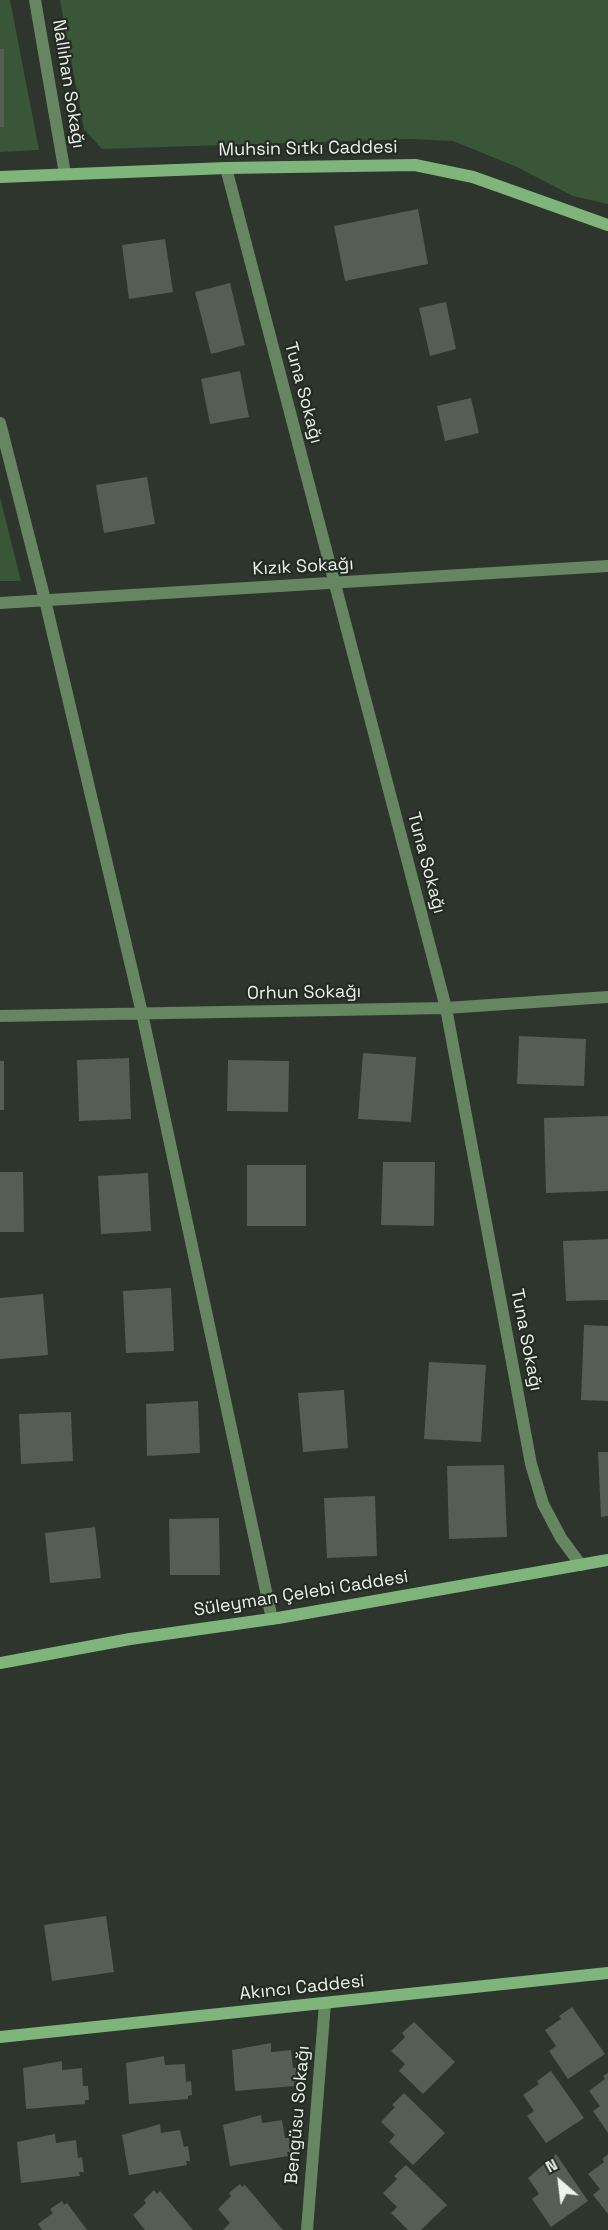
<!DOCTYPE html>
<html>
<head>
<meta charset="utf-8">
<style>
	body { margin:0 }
	#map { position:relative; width:608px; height:2230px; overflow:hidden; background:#2d352c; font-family:"Space Grotesk",sans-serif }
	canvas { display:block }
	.north { position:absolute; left:530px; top:2152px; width:60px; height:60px; -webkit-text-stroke:4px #232b22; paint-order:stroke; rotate:332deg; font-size:16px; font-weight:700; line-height:24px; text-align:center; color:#edf2ec }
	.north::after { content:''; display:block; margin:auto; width:21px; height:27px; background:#edf2ec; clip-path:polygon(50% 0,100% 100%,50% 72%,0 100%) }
</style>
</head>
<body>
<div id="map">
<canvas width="608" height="2230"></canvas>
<div class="north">N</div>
</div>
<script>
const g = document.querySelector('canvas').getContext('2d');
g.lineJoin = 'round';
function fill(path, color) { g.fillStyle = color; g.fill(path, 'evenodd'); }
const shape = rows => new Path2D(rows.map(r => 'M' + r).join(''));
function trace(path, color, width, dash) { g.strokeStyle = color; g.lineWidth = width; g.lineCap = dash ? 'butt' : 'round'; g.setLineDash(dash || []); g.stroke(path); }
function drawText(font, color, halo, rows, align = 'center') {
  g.font = font + ' "Space Grotesk",sans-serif'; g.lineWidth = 4.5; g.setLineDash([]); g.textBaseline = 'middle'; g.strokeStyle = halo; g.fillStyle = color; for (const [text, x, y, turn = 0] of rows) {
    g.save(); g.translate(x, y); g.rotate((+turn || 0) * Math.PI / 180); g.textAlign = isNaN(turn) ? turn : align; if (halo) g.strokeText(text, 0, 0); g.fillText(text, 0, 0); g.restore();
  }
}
const green = shape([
	[0,0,10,0,39,150,0,152],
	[60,0,608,0,608,204,573,196,517,167,453,141,410,139,102,149,84,129],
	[0,497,21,581,0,581]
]);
const building = shape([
	[0,49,4,49,4,127,0,127],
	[418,209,428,264,345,281,334,226],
	[165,239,173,292,129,299,122,245],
	[230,283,245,345,211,354,195,292],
	[446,302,456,349,430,356,419,308],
	[240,371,249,417,210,424,201,379],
	[471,398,479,433,445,441,437,406],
	[147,477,155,524,104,533,96,485],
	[519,1036,586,1039,584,1086,517,1084],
	[363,1053,416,1057,411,1122,358,1119],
	[129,1058,131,1119,79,1121,77,1060],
	[228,1060,289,1061,288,1112,227,1111],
	[0,1061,4,1061,4,1110,0,1110],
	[608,1116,608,1191,546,1193,544,1118],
	[383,1162,435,1162,434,1226,381,1225],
	[247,1165,306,1165,306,1226,247,1226],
	[0,1172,23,1172,24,1232,0,1232],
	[148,1173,151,1231,101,1234,98,1176],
	[608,1239,608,1300,566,1301,563,1241],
	[171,1288,174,1351,126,1353,123,1291],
	[43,1294,48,1355,0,1359,0,1298],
	[584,1325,608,1326,608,1401,581,1400],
	[429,1362,486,1365,481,1442,424,1439],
	[344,1390,348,1448,303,1452,298,1393],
	[198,1401,200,1453,147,1456,146,1404],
	[71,1412,73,1461,21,1464,19,1414],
	[598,1452,608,1452,608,1516,601,1517],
	[504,1465,507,1537,449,1539,447,1466],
	[375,1496,377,1556,327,1558,324,1498],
	[219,1518,220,1575,170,1575,169,1519],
	[95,1527,101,1578,50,1583,45,1533],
	[106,1916,114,1972,52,1981,44,1925],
	[572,2007,605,2054,568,2079,549,2051,556,2046,545,2030,561,2019,559,2016],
	[414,2022,455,2062,423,2094,399,2071,405,2064,391,2051,405,2037,402,2033],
	[271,2043,271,2052,291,2050,293,2068,297,2068,298,2082,294,2082,294,2086,235,2091,232,2050],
	[164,2056,165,2065,185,2064,186,2082,191,2081,192,2095,188,2096,188,2099,129,2104,126,2063],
	[62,2061,62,2070,82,2068,83,2086,88,2086,89,2100,85,2100,85,2104,26,2109,23,2068],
	[551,2071,584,2118,546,2143,527,2116,534,2111,523,2095,539,2084,537,2081],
	[608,2073,608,2133,593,2111,600,2106,589,2091,605,2079,603,2076],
	[404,2093,445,2133,413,2165,389,2142,395,2135,381,2122,395,2107,392,2105],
	[261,2115,262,2123,282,2120,285,2138,289,2138,292,2152,287,2152,288,2156,230,2166,223,2125],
	[160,2124,161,2133,180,2130,184,2147,188,2146,190,2161,186,2161,187,2165,129,2175,122,2135],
	[55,2134,56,2143,76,2140,78,2158,82,2157,84,2172,79,2172,80,2176,21,2183,17,2142],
	[556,2154,588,2201,551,2227,532,2199,539,2194,528,2178],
	[608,2154,608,2214,593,2195,600,2189,588,2174,604,2162,602,2159],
	[406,2165,447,2205,421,2230,408,2230,391,2213,397,2207,383,2193,397,2179,394,2176],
	[240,2184,242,2187,245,2185,283,2230,223,2230,230,2223,218,2209,231,2196,229,2193],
	[154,2190,157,2194,160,2191,193,2230,145,2230,133,2215,146,2203,144,2200],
	[62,2201,64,2205,67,2203,87,2230,42,2230,38,2224,53,2213,50,2209]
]);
const street = shape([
	[35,0,65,174],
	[226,168,446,1008,531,1464,543,1504,561,1538,581,1565],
	[0,423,45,600,142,1013,272,1619],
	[0,603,608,566],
	[0,1016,446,1008,608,997],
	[307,2230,325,2003]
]);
const secondary = shape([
	[0,177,226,168,415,165,473,177,608,225],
	[0,1663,130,1639,278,1618,608,1560],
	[0,2037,608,1973]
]);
const streetNames = [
	["Nallıhan Sokağı",68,84,81],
	["Muhsin Sıtkı Caddesi",308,149,-1],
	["Tuna Sokağı",303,393,75],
	["Kızık Sokağı",303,567,-3],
	["Tuna Sokağı",426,863,75],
	["Orhun Sokağı",304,993,-1],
	["Tuna Sokağı",526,1340,79],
	["Süleyman Çelebi Caddesi",301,1594,-9],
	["Akıncı Caddesi",302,1988,-6],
	["Bengüsu Sokağı",298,2115,-85]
];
fill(green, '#3a5638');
fill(building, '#555d54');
trace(street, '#658661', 12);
trace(secondary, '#7fb57a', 12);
drawText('18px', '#edf2ec', '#232b22', streetNames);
</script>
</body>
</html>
